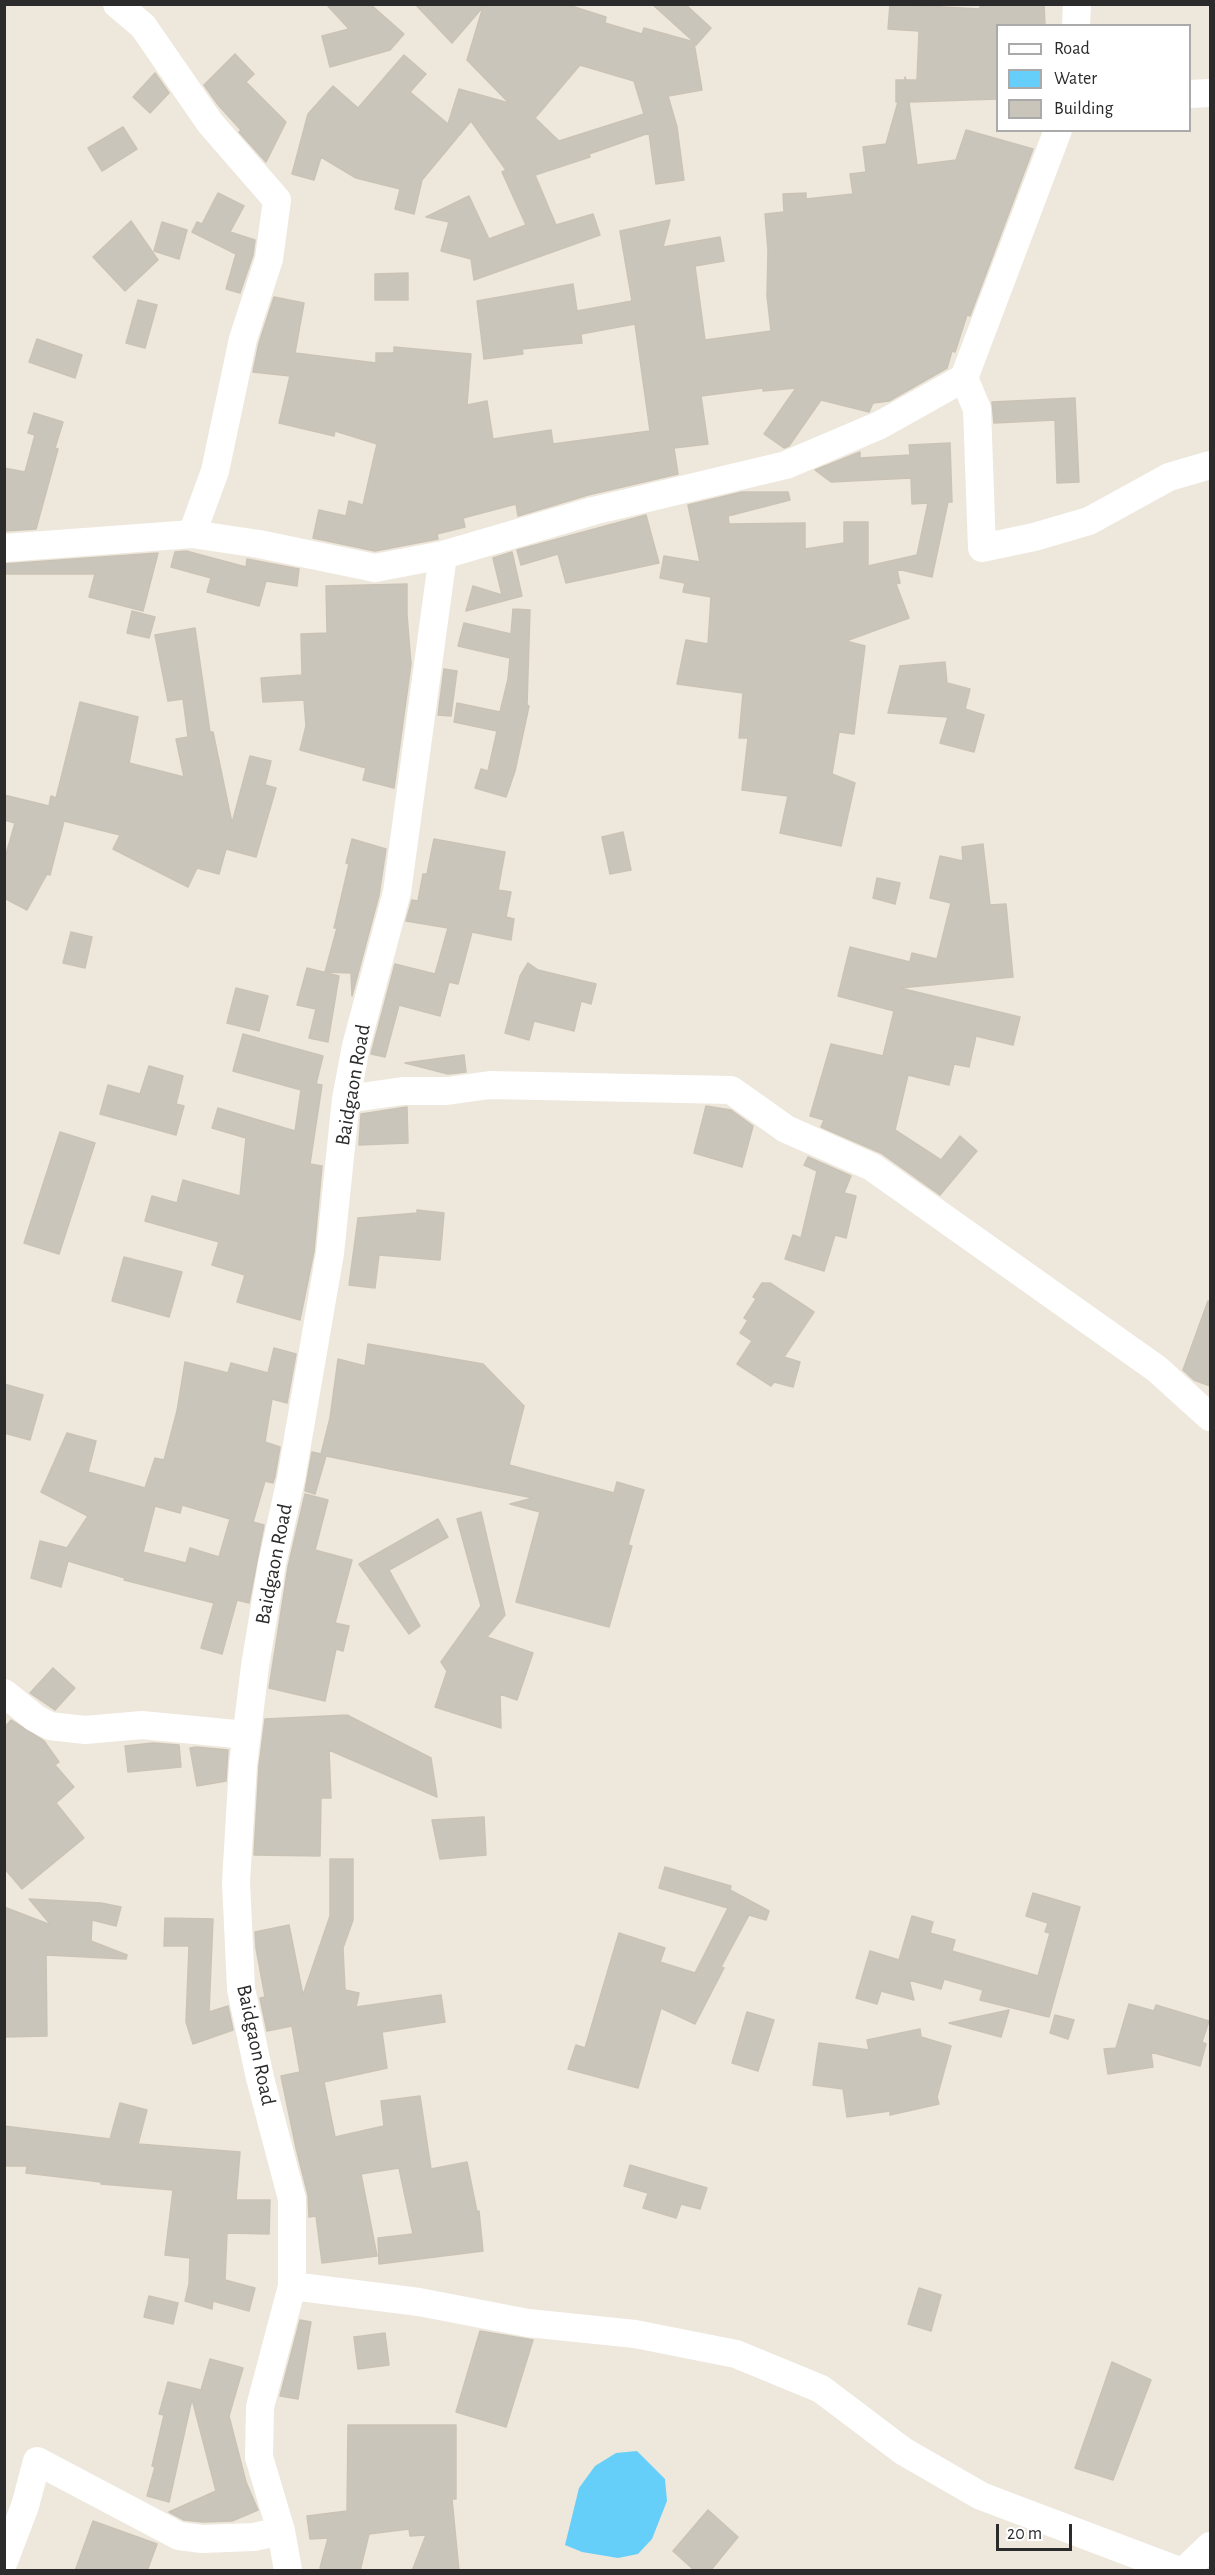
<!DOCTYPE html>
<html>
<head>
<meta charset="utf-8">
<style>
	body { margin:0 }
	#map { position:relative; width:1215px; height:2575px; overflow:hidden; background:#eee7dc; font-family:"Alegreya Sans",sans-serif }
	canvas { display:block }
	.frame { position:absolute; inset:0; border:6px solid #2b2b2b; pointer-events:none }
	.legend { position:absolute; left:996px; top:24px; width:195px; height:108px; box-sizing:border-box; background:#fff; border:2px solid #aaa; margin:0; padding:8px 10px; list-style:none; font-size:18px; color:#2b2b2b }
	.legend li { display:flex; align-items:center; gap:12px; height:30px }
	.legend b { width:30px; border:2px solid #aaa }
	.scale { position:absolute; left:996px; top:2524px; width:76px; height:27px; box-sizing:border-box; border:3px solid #2b2b2b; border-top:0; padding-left:8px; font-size:18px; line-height:21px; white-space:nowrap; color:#2b2b2b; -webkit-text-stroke:4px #fff; paint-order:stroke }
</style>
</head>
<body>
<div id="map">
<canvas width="1215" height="2575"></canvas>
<div class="frame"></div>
<ul class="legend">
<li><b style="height:8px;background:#fff"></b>Road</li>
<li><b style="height:16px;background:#66cff9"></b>Water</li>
<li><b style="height:16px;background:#c9c5bb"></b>Building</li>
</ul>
<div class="scale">20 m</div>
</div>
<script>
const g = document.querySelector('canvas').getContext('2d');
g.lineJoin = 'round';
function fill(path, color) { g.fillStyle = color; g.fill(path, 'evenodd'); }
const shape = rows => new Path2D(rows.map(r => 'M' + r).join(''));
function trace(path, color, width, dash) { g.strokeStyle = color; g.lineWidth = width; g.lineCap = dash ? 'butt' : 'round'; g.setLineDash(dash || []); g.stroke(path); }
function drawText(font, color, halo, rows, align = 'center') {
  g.font = font + ' "Alegreya Sans",sans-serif'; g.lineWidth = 6; g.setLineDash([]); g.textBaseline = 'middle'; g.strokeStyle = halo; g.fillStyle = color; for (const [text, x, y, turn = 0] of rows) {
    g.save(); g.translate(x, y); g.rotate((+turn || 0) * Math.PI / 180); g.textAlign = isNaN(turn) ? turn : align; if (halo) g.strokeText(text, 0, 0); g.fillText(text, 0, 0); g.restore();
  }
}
const water = shape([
	[637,2451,665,2479,667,2501,652,2539,638,2554,618,2558,582,2552,565,2545,579,2488,595,2466,616,2453]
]);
const building = shape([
	[326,4,370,4,404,34,390,50,330,67,322,36,349,29,326,4],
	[415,4,565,4,606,17,605,23,642,34,644,28,694,42,652,4,685,4,711,28,696,45,694,43,702,90,668,96,677,127,684,180,656,184,649,133,589,154,590,157,535,175,556,225,593,214,600,235,474,280,471,259,441,251,449,222,426,217,469,196,489,239,526,225,502,172,506,170,471,121,422,180,414,214,395,209,400,189,356,178,321,157,314,180,292,174,308,114,333,86,358,108,404,55,426,74,410,92,448,124,459,89,509,103,467,60,483,7,452,43,415,4],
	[580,65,634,81,644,114,559,141,535,118,580,65],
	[890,4,980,9,980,4,1044,4,1045,26,998,26,998,99,909,102,917,165,956,160,966,130,1033,149,970,316,967,315,955,352,952,351,947,368,889,401,873,403,869,412,821,400,789,446,784,448,764,434,796,388,763,391,763,388,701,396,708,444,674,448,678,474,588,495,518,516,516,504,463,518,465,527,437,534,438,539,375,551,313,538,319,510,346,516,349,501,363,505,377,444,335,431,334,436,279,423,290,376,253,372,259,343,274,297,304,303,295,353,376,363,376,353,394,353,394,347,471,354,467,405,487,401,493,439,551,430,553,444,650,431,635,324,581,334,582,343,522,349,523,354,484,359,477,301,573,284,577,311,632,301,620,231,670,220,663,247,720,237,724,261,695,266,705,340,771,331,767,296,768,250,765,214,784,212,783,194,806,193,806,199,853,194,850,174,866,172,863,147,886,144,898,102,896,102,896,80,905,80,905,77,906,80,917,80,919,31,888,29,890,4],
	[235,54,254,74,246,82,286,122,266,162,239,132,241,130,219,106,204,85,235,54],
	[155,73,169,93,150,113,133,97,155,73],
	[123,127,137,149,102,171,88,148,123,127],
	[218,193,244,206,230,232,255,240,253,255,240,293,226,289,236,254,192,232,197,222,202,224,218,193],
	[131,221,158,260,125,291,93,257,131,221],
	[162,222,187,230,179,259,154,251,162,222],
	[408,273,408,300,375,300,375,274,408,273],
	[138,300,157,305,145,348,126,343,138,300],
	[37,339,82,355,75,378,29,362,37,339],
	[1075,398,1079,482,1057,483,1055,420,994,423,992,402,1075,398],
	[34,413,63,422,55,448,58,449,36,529,4,531,4,468,25,472,35,435,28,433,34,413],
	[950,443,952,502,948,502,932,577,897,569,900,583,896,584,909,618,846,641,865,646,854,734,839,732,832,774,855,783,841,846,780,833,788,796,742,790,748,738,739,738,743,693,677,684,686,640,708,644,711,597,683,592,685,583,660,578,664,556,700,562,688,505,742,492,788,492,790,500,728,516,729,524,805,523,805,549,844,543,844,522,868,522,868,566,917,555,928,503,912,504,911,478,831,482,815,470,860,452,860,458,910,455,909,445,950,443],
	[646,515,659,563,566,583,558,554,521,565,517,550,646,515],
	[186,551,246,567,247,559,299,569,297,586,266,581,259,606,207,592,211,578,171,567,175,552,186,551],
	[512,552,522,596,466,611,473,586,502,595,493,558,512,552],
	[158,553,143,611,89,597,95,574,4,574,4,564,158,553],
	[407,584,407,615,411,664,394,788,363,780,366,768,300,750,306,726,304,700,263,702,261,678,302,675,301,634,327,633,326,586,407,584],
	[513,609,530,610,527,705,529,706,515,771,506,797,475,788,481,769,488,771,497,731,454,722,457,703,500,712,508,679,510,658,458,646,464,623,511,634,513,609],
	[132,611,155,617,149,638,127,633,132,611],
	[195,628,210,732,213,732,232,823,250,756,271,761,265,785,276,788,256,857,226,849,219,874,197,868,188,887,113,849,120,835,64,821,50,875,47,874,27,910,4,898,4,861,15,823,4,820,4,795,49,806,51,796,56,798,80,702,138,717,129,763,184,777,176,739,188,737,183,699,168,701,155,635,195,628],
	[945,662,947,683,970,689,965,709,984,715,974,752,940,743,948,717,888,713,900,666,945,662],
	[444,669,457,671,451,716,438,715,444,669],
	[623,832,631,870,610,874,602,837,623,832],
	[352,839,386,849,379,895,352,996,351,973,325,972,337,928,334,928,349,864,346,863,352,839],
	[434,839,505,852,498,890,511,892,506,917,514,919,511,940,472,932,458,984,449,982,440,1016,399,1005,385,1057,371,1054,395,964,435,974,448,928,406,921,412,900,418,901,423,874,427,874,434,839],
	[983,844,990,905,1006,904,1013,977,900,988,1020,1017,1013,1045,976,1036,969,1067,954,1064,949,1085,908,1075,895,1130,941,1160,960,1136,977,1151,940,1195,881,1153,821,1127,824,1120,810,1116,831,1044,883,1056,894,1011,838,996,850,947,910,962,912,953,937,959,951,903,930,898,940,856,963,861,962,847,983,844],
	[877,878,900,883,895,904,873,898,877,878],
	[71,932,92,937,85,968,63,963,71,932],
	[528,963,538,970,596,984,591,1004,581,1001,574,1031,534,1021,529,1040,505,1033,520,976,528,963],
	[307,968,339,976,328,1042,309,1038,316,1009,297,1005,307,968],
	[236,988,268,996,259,1031,227,1023,236,988],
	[243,1034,323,1056,316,1084,322,1085,310,1164,322,1166,314,1251,300,1320,237,1302,245,1275,212,1265,219,1242,145,1221,152,1196,177,1203,183,1180,240,1196,246,1138,212,1128,218,1108,295,1131,301,1090,233,1071,243,1034],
	[464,1055,466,1072,448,1074,405,1063,464,1055],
	[149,1066,183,1076,176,1104,184,1106,176,1135,100,1114,108,1085,140,1094,149,1066],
	[706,1106,731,1110,753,1126,742,1167,694,1153,706,1106],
	[407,1107,408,1143,359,1145,361,1114,407,1107],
	[60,1132,95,1143,59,1254,24,1243,60,1132],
	[808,1157,851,1176,844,1193,856,1196,846,1238,835,1235,824,1271,785,1259,793,1235,801,1238,817,1171,804,1165,808,1157],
	[417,1210,444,1213,440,1260,379,1255,375,1288,349,1285,358,1218,417,1213,417,1210],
	[124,1257,182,1272,169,1317,112,1301,124,1257],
	[762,1283,770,1283,814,1312,784,1357,800,1362,793,1387,774,1382,771,1386,737,1364,752,1341,740,1333,748,1320,744,1318,756,1299,753,1297,762,1283],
	[1208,1301,1210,1302,1210,1386,1194,1380,1183,1370,1208,1301],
	[368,1344,483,1364,524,1406,509,1465,614,1493,617,1482,644,1490,628,1545,632,1546,609,1627,516,1602,540,1512,510,1504,533,1498,326,1456,315,1494,305,1491,312,1452,321,1454,330,1418,338,1359,365,1366,368,1344],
	[274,1348,296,1354,287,1403,272,1399,265,1442,280,1447,275,1476,273,1483,265,1481,253,1522,264,1525,249,1603,237,1600,222,1654,201,1648,214,1603,124,1580,125,1578,68,1561,61,1587,31,1578,40,1541,67,1548,88,1516,41,1492,67,1433,96,1441,88,1472,145,1488,155,1458,164,1460,177,1411,185,1362,228,1373,231,1363,268,1373,274,1348],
	[182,1505,230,1519,219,1557,190,1548,186,1563,143,1552,155,1506,180,1513,182,1505],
	[4,1384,43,1395,30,1440,4,1433,4,1384],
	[305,1494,328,1500,315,1550,352,1560,335,1623,349,1626,343,1651,336,1649,325,1701,269,1688,288,1567,305,1494],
	[481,1512,505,1615,487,1637,533,1653,517,1700,500,1694,501,1728,435,1707,447,1671,441,1662,481,1606,457,1519,481,1512],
	[438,1519,448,1537,389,1570,420,1626,409,1634,359,1564,438,1519],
	[53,1668,75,1688,55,1710,30,1693,53,1668],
	[347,1715,431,1758,437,1797,329,1750,331,1798,321,1798,320,1856,254,1855,259,1766,265,1719,347,1715],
	[11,1720,44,1741,59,1762,55,1765,74,1787,56,1803,84,1838,22,1889,4,1868,4,1728,11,1720],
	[153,1743,179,1745,181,1767,128,1772,125,1746,153,1743],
	[196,1747,228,1750,226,1781,197,1786,190,1748,196,1747],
	[484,1817,486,1855,440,1859,432,1820,484,1817],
	[330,1859,353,1859,353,1920,343,1948,345,1990,359,1993,356,2007,441,1995,445,2022,382,2032,387,2068,324,2082,335,2137,384,2126,381,2101,420,2096,431,2169,467,2162,477,2212,479,2211,483,2251,379,2264,378,2238,413,2234,399,2168,361,2174,377,2256,322,2263,316,2216,309,2217,308,2195,296,2148,281,2076,300,2072,292,2026,267,2031,260,1998,265,1997,256,1948,255,1932,289,1925,303,1995,330,1916,330,1859],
	[665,1867,731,1886,730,1890,769,1911,766,1920,749,1915,721,1967,724,1968,695,2024,661,2008,638,2088,568,2069,576,2045,585,2048,619,1933,665,1948,660,1962,695,1973,728,1908,659,1888,665,1867],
	[1033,1893,1080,1907,1049,2017,980,2000,983,1990,944,1979,941,1989,909,1980,914,2000,881,1991,877,2004,856,1998,870,1951,899,1960,912,1916,933,1922,930,1933,955,1940,952,1951,1038,1976,1050,1933,1045,1932,1048,1923,1026,1916,1033,1893],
	[29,1899,101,1903,121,1907,116,1926,92,1920,91,1941,127,1955,126,1959,46,1955,47,2036,4,2037,4,1907,51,1925,29,1899],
	[165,1918,213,1919,209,2012,228,2006,233,2030,193,2044,186,2022,189,1946,164,1946,165,1918],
	[1129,2004,1154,2011,1156,2005,1209,2021,1202,2042,1206,2044,1200,2066,1151,2052,1153,2067,1108,2074,1104,2049,1116,2048,1129,2004],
	[1009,2010,1001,2037,949,2023,1009,2010],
	[747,2012,774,2020,758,2071,732,2063,747,2012],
	[1055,2015,1074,2020,1068,2039,1050,2033,1055,2015],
	[920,2029,921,2037,951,2046,937,2097,939,2104,890,2115,890,2111,847,2117,843,2089,813,2085,819,2043,869,2050,867,2040,920,2029],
	[120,2103,147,2110,138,2144,240,2152,236,2200,270,2200,269,2234,227,2233,225,2280,255,2288,249,2311,213,2301,212,2309,185,2301,189,2284,190,2258,165,2255,173,2190,101,2184,101,2182,26,2173,27,2166,4,2166,4,2126,110,2139,120,2103],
	[630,2165,707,2188,700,2209,681,2204,676,2218,643,2208,648,2193,624,2186,630,2165],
	[919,2288,941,2295,931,2331,908,2324,919,2288],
	[149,2296,178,2303,173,2324,144,2317,149,2296],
	[300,2320,311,2322,298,2399,280,2396,300,2320],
	[480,2331,533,2340,506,2427,456,2412,480,2331],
	[385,2333,389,2365,358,2369,354,2337,385,2333],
	[210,2359,243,2368,229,2416,246,2482,258,2510,232,2521,203,2522,184,2520,169,2512,216,2491,192,2399,169,2502,147,2496,155,2467,152,2466,164,2415,159,2414,168,2382,201,2390,210,2359],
	[1112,2362,1151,2380,1113,2480,1075,2468,1112,2362],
	[348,2425,456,2425,456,2499,452,2499,459,2571,412,2571,426,2535,410,2536,409,2529,369,2534,360,2571,330,2571,320,2568,328,2538,310,2539,307,2516,347,2511,348,2425],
	[708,2510,738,2537,710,2571,695,2571,673,2551,708,2510],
	[93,2521,157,2544,147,2571,75,2571,93,2521]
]);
const street = shape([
	[117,4,143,26,210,123,277,200,269,259,243,339,215,471,192,534,259,544,375,568,443,555,593,511,786,465,880,425,964,378,1058,130],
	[1076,26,1077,4],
	[1190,94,1210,93],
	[964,378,977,409,982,548,1034,537,1089,521,1169,477,1210,465],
	[4,548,192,534],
	[346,1099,403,1091,447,1091,490,1085,731,1090,786,1129,872,1167,1157,1369,1210,1417],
	[4,1693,35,1718,50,1726,85,1730,142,1725,246,1735],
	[292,2286,419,2302,528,2323,635,2334,736,2354,821,2389,903,2451,981,2496,1177,2570],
	[4,2561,25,2506,37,2461,179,2536,202,2539,254,2537,281,2531],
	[288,2570,281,2531,259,2457,260,2407,292,2286,292,2199,260,2078,241,1989,236,1882,243,1765,255,1666,272,1564,291,1479,330,1253,346,1099,356,1046,397,892,443,555],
	[1185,2570,1210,2546]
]);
const streetNames = [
	["Baidgaon Road",353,1085,-80],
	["Baidgaon Road",274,1564,-79],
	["Baidgaon Road",256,2045,78]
];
fill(water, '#66cff9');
fill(building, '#c9c5bb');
trace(building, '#cac3b5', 1.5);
trace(street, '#fff', 28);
drawText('21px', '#2b2b2b', '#fff', streetNames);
</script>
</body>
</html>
